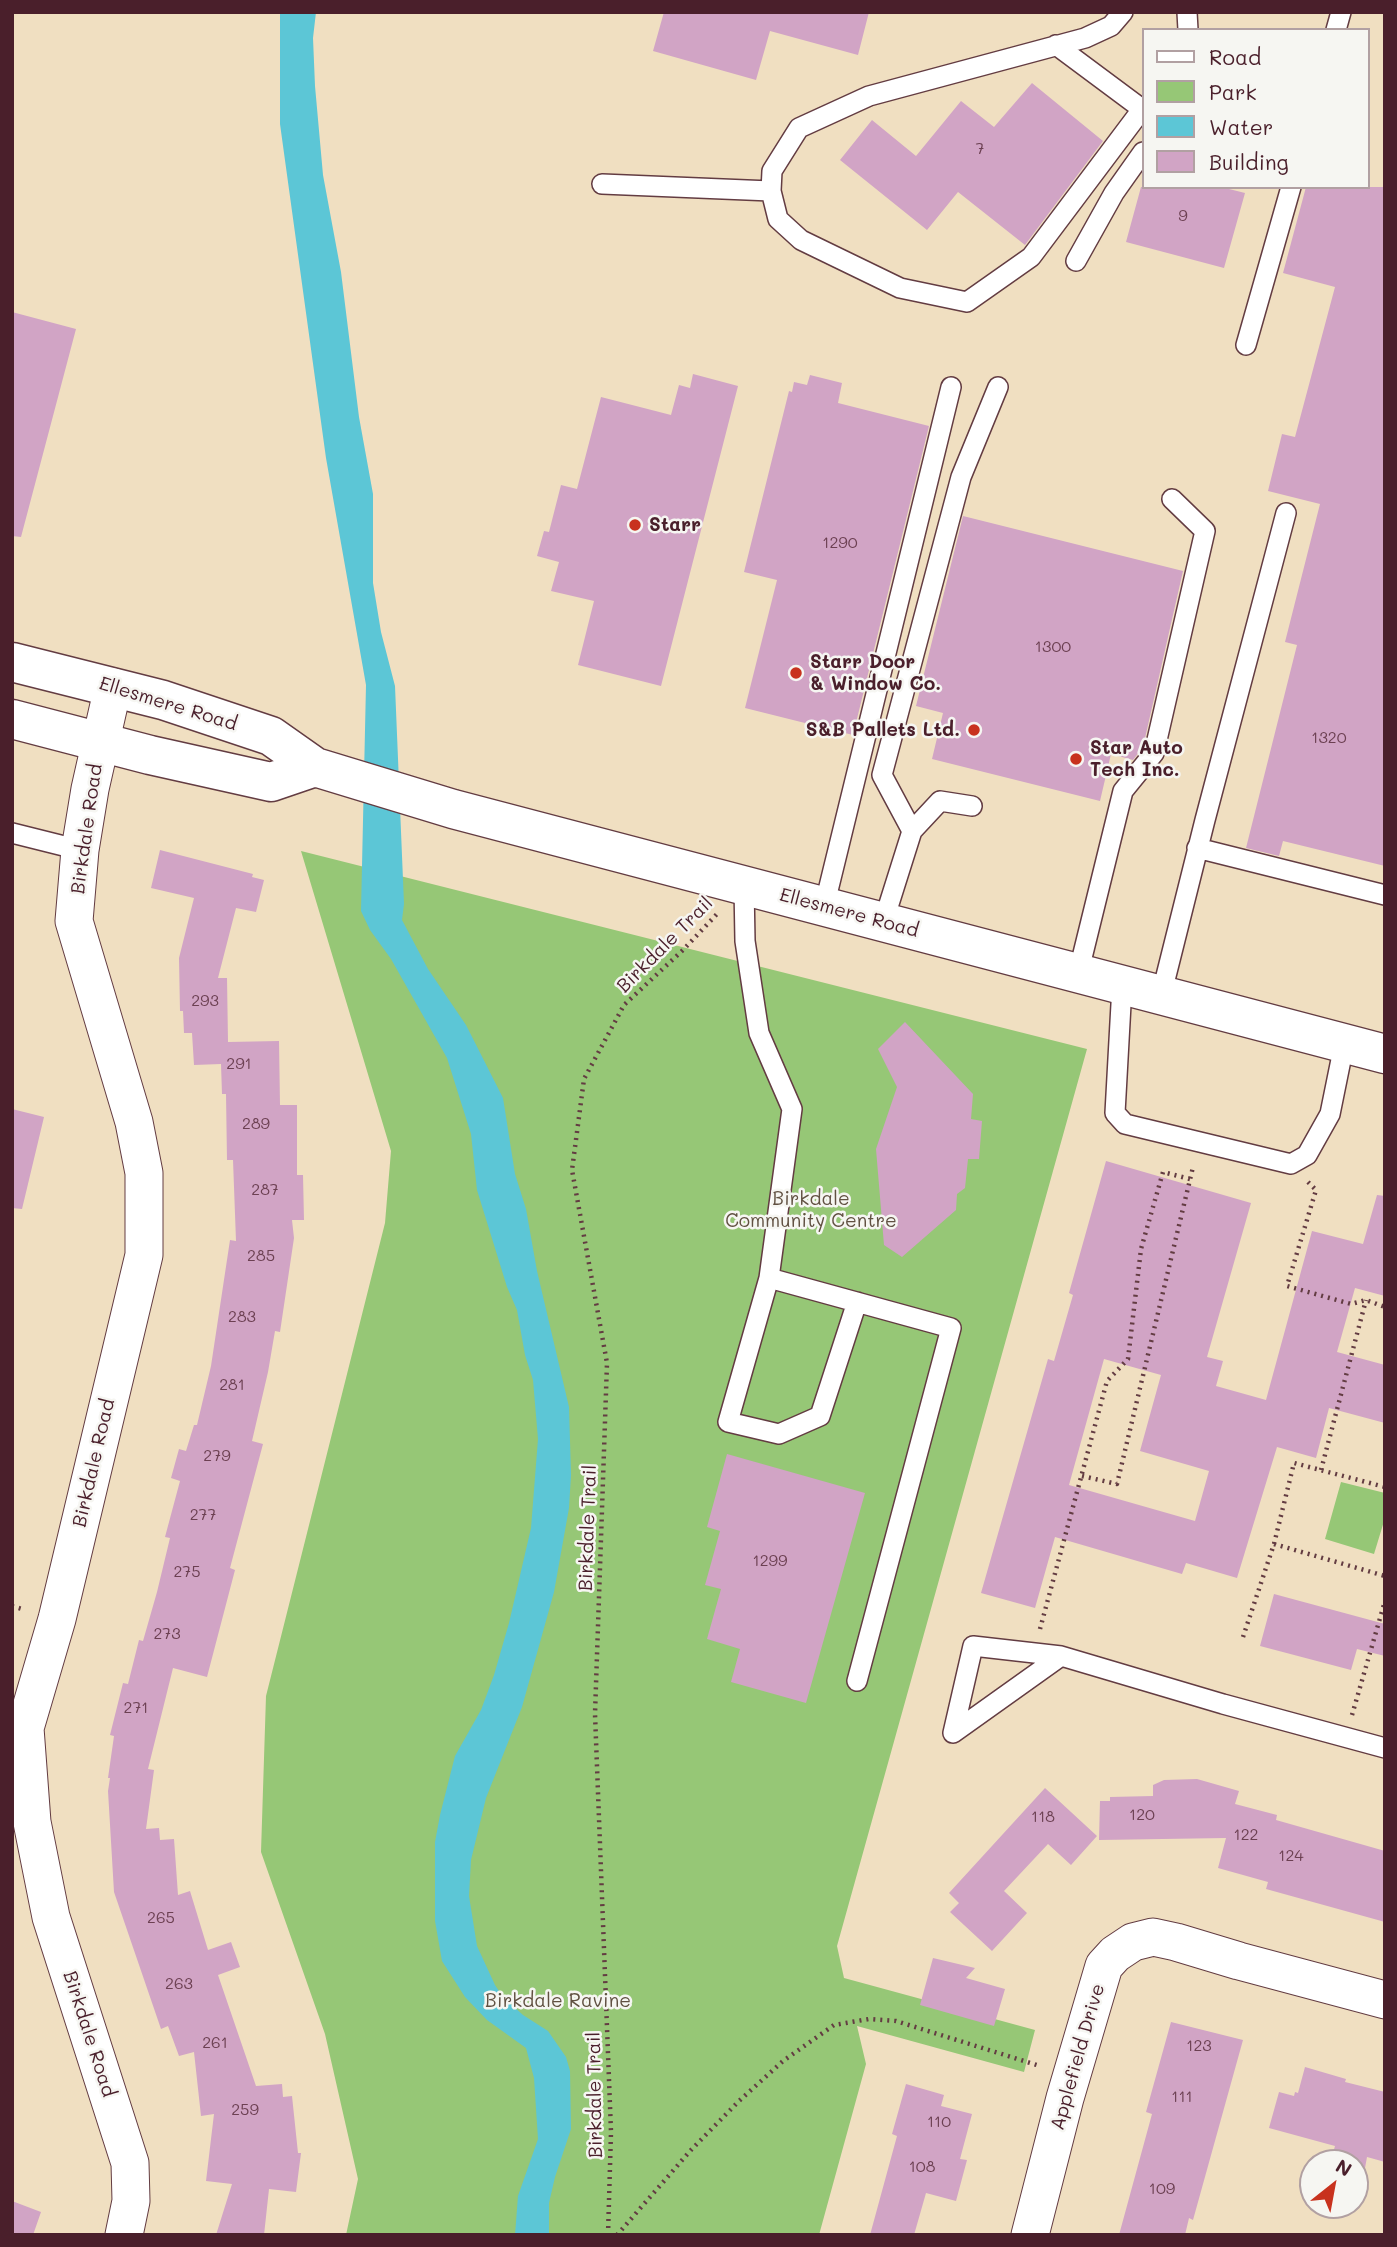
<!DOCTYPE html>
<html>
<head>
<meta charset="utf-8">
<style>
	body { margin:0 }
	#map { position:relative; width:1397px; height:2247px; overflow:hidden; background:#f0dfc1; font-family:Mali,sans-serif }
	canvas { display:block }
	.frame { position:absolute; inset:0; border:14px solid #4a1f2b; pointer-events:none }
	.legend { position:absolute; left:1142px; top:28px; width:228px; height:161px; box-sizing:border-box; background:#f6f6f2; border:2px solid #b1a0a2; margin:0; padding:9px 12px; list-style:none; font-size:21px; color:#4a1f2b }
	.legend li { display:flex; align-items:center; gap:14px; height:35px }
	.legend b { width:35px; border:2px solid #b1a0a2 }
	.north { position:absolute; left:1299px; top:2149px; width:70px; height:70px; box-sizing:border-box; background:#f6f6f2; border:2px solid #b1a0a2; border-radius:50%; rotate:31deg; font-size:19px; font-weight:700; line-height:28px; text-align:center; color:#4a1f2b }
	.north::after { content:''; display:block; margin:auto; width:24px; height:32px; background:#c8321e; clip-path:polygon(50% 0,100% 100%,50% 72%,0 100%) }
</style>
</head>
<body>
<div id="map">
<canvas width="1397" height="2247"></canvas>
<div class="frame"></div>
<ul class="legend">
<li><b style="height:9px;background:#fff"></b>Road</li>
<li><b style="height:19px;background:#96c776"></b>Park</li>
<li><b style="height:19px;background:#5cc6d6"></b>Water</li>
<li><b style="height:19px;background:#d1a4c5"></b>Building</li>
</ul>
<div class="north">N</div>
</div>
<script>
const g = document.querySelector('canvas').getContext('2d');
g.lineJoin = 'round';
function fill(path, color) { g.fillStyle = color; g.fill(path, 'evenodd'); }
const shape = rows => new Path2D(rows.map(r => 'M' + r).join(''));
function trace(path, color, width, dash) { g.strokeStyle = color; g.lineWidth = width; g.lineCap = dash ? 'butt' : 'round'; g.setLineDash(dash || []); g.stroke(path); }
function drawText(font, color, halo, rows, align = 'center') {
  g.font = font + ' Mali,sans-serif'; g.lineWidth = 5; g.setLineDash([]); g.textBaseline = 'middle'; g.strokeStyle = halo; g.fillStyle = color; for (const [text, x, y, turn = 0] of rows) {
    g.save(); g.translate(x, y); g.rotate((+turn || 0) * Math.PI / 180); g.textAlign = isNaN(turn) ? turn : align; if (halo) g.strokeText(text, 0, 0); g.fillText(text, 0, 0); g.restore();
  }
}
const green = shape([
	[301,851,1087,1049,837,1946,844,1978,1035,2030,1024,2072,857,2026,866,2064,819,2235,346,2235,358,2179,325,2034,261,1852,266,1696,385,1223,391,1151],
	[1341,1482,1385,1493,1385,1518,1374,1554,1325,1539]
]);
const water = shape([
	[280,12,316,12,313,38,315,86,323,175,341,272,359,417,373,494,373,583,381,632,395,686,404,904,402,920,428,969,466,1025,503,1098,515,1174,526,1209,537,1271,569,1407,571,1475,569,1508,554,1592,522,1707,486,1798,471,1860,469,1896,477,1946,495,1985,503,1997,523,2015,548,2031,566,2057,570,2071,571,2129,555,2177,549,2203,549,2235,515,2235,518,2196,538,2139,534,2078,526,2048,487,2020,465,1997,442,1961,435,1921,435,1842,440,1815,455,1756,481,1710,494,1675,509,1623,531,1528,538,1439,533,1380,525,1355,517,1310,507,1287,477,1190,471,1134,447,1058,391,959,370,930,361,911,366,685,326,458,280,124]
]);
const building = shape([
	[664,12,869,12,858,55,770,31,756,80,653,51],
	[1032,83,1103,141,1025,245,958,192,927,230,840,160,872,120,916,156,961,101,994,127],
	[1141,187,1221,187,1245,193,1224,268,1126,242],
	[1306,187,1385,187,1385,866,1283,841,1279,856,1246,848,1297,645,1285,642,1320,504,1268,491,1282,434,1295,437,1335,287,1283,273],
	[12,312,76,329,21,537,12,536],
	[693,374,738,386,661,686,578,665,594,601,551,591,559,562,537,556,544,531,549,532,561,485,577,489,601,397,671,415,679,385,690,388],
	[810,375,842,383,838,403,929,426,853,735,745,708,777,580,744,572,789,391,792,392,794,382,807,385],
	[963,516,1183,571,1143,747,1133,760,1111,754,1100,801,932,759,943,713,916,706],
	[160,850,253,874,252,877,264,880,256,912,236,908,218,978,227,978,228,1042,279,1041,280,1105,297,1105,297,1175,303,1175,304,1220,292,1220,294,1238,280,1332,275,1331,268,1372,252,1441,263,1444,230,1568,235,1570,207,1677,173,1668,148,1769,154,1770,146,1829,159,1828,160,1840,174,1839,178,1895,190,1891,208,1950,231,1942,240,1967,218,1975,256,2086,282,2084,283,2097,292,2096,298,2153,301,2153,296,2192,269,2189,264,2235,216,2235,232,2184,206,2181,214,2114,201,2116,194,2052,179,2056,168,2026,161,2029,114,1892,108,1791,110,1778,108,1778,114,1736,110,1735,123,1683,128,1684,139,1640,143,1641,157,1592,170,1538,165,1537,180,1481,171,1478,179,1449,186,1451,194,1425,197,1425,211,1366,230,1240,236,1241,233,1160,227,1160,226,1094,222,1094,221,1064,194,1065,192,1033,184,1033,183,1011,180,1011,179,958,194,898,151,888],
	[905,1022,973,1094,971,1119,982,1121,979,1159,968,1159,965,1188,957,1194,956,1210,902,1257,884,1245,876,1149,897,1087,878,1049],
	[12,1109,44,1117,22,1209,12,1208],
	[1106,1161,1251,1203,1207,1357,1223,1361,1216,1386,1266,1400,1312,1231,1363,1244,1377,1195,1385,1196,1385,1296,1355,1288,1337,1352,1385,1365,1385,1423,1329,1408,1316,1458,1277,1447,1237,1578,1186,1563,1182,1574,1055,1537,1035,1608,981,1593,1048,1359,1054,1361,1073,1295,1069,1293],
	[1104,1359,1161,1375,1140,1451,1209,1471,1195,1521,1069,1485],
	[727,1454,865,1493,806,1703,731,1682,740,1649,707,1639,721,1589,705,1585,720,1531,707,1527],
	[1274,1594,1385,1624,1385,1656,1357,1649,1351,1670,1260,1646],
	[1197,1779,1239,1791,1235,1804,1277,1815,1276,1820,1385,1851,1385,1922,1266,1889,1268,1882,1218,1868,1226,1838,1099,1840,1100,1801,1110,1801,1110,1797,1153,1796,1153,1785,1164,1780],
	[1045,1788,1097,1836,1071,1865,1048,1844,1004,1891,1027,1913,992,1951,950,1912,959,1903,949,1893],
	[933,1958,975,1968,966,1978,1005,1989,994,2026,920,2005],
	[1171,2022,1243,2040,1193,2220,1189,2218,1185,2235,1119,2235,1152,2114,1146,2112],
	[1305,2067,1346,2079,1345,2082,1385,2092,1385,2162,1367,2157,1365,2168,1355,2166,1355,2163,1331,2160,1335,2146,1269,2128,1279,2092,1294,2096,1295,2092,1298,2093],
	[906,2084,944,2095,941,2106,972,2114,960,2159,967,2160,956,2201,926,2193,914,2235,870,2235,897,2136,892,2134],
	[12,2201,41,2212,33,2235,12,2235]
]);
const path = shape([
	[1308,1182,1316,1190,1287,1286,1351,1304,1366,1300,1385,1307],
	[1321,1470,1366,1300],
	[1082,1476,1117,1484,1193,1167],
	[1274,1544,1385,1576],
	[12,1606,22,1609],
	[1040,1629,1107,1381,1128,1359,1141,1249,1163,1172,1190,1179],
	[1243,1637,1274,1544,1294,1463,1385,1487],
	[1352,1715,1385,1601],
	[608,2235,611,2132,595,1714,607,1363,572,1170,584,1079,624,1005,683,950,717,914],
	[617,2235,691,2150,739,2101,783,2061,834,2025,869,2019,896,2021,1040,2066]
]);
const lane = shape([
	[1123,12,1111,26,1085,38,869,96,799,128,772,171,771,191,778,219,801,240,900,288,967,302,1031,257,1143,108],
	[1187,12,1188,30],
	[1336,30,1341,12],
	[1056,45,1142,109],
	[602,184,771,191],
	[1076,261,1114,193,1143,152],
	[1246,345,1291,187],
	[912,831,882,775,961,477,998,387],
	[12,833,80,850],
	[1197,848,1385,895],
	[744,886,745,941,759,1033,792,1109,769,1278,728,1422,779,1434,820,1416,857,1302],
	[824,907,951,387],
	[883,923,912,831,940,801,972,806],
	[1078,974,1123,791,1154,753,1205,531,1172,499],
	[1122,986,1115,1113,1125,1124,1291,1164,1307,1155,1330,1114,1344,1045],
	[1161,996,1205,820,1286,513],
	[769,1278,951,1328,857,1681],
	[1061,1656,953,1733,973,1646,1061,1656,1223,1704,1385,1748]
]);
const street = shape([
	[113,687,90,789,80,850,74,921,134,1122,144,1173,144,1255,57,1619,25,1728,32,1822,51,1917,130,2163,131,2201,124,2235],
	[1030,2235,1065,2098,1104,1966,1115,1954,1133,1942,1153,1937,1176,1942,1239,1961,1385,2000]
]);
const secondary = shape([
	[12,662,163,700,271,736,315,767,453,809,1385,1054],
	[12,719,150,755,271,782,315,767]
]);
const markers = [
	[635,525,7,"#c8321e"],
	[796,673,7,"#c8321e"],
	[974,730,7,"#c8321e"],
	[1076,759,7,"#c8321e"]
];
const numberNames = [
	["7",980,149],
	["9",1183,216],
	["1290",840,543],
	["1300",1053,647],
	["1320",1329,738],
	["293",205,1001],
	["291",239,1064],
	["289",256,1124],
	["287",265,1190],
	["285",261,1256],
	["283",242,1317],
	["281",232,1385],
	["279",217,1456],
	["277",203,1515],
	["1299",770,1561],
	["275",187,1572],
	["273",167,1634],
	["271",136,1708],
	["120",1142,1815],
	["118",1043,1817],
	["122",1246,1835],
	["124",1291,1856],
	["265",161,1918],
	["263",179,1984],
	["261",215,2043],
	["123",1199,2046],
	["111",1182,2097],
	["259",245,2110],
	["110",939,2122],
	["108",922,2167],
	["109",1162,2189]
];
const poiNames = [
	["Starr",649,525],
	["Starr Door",810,662],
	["& Window Co.",810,684],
	["S&B Pallets Ltd.",960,730,"right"],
	["Star Auto",1090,748],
	["Tech Inc.",1090,770]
];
const streetNames = [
	["Ellesmere Road",168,704,17],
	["Birkdale Road",87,829,-82],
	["Ellesmere Road",849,913,15],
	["Birkdale Trail",665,945,-45],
	["Birkdale Road",94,1463,-77],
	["Birkdale Trail",588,1528,-88],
	["Birkdale Road",89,2034,72],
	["Applefield Drive",1078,2057,-74],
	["Birkdale Trail",595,2095,-91]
];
const parkNames = [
	["Birkdale",811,1199],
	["Community Centre",811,1221],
	["Birkdale Ravine",558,2001]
];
fill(green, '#96c776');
fill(water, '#5cc6d6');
fill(building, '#d1a4c5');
trace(lane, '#633c42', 22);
trace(street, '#633c42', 39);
trace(secondary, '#633c42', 41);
trace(path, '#633c42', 4.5, [2, 5]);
trace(lane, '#fff', 19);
trace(street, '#fff', 37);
trace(secondary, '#fff', 38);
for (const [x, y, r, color] of markers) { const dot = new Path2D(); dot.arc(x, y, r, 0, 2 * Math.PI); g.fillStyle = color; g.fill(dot); trace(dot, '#f6f6f2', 2.5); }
drawText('16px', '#6c4052', null, numberNames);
drawText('bold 19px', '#4a1f2b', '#f6f6f2', poiNames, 'left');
drawText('19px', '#4a1f2b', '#f6f6f2', streetNames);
drawText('19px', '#615142', '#f6f6f2', parkNames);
</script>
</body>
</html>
